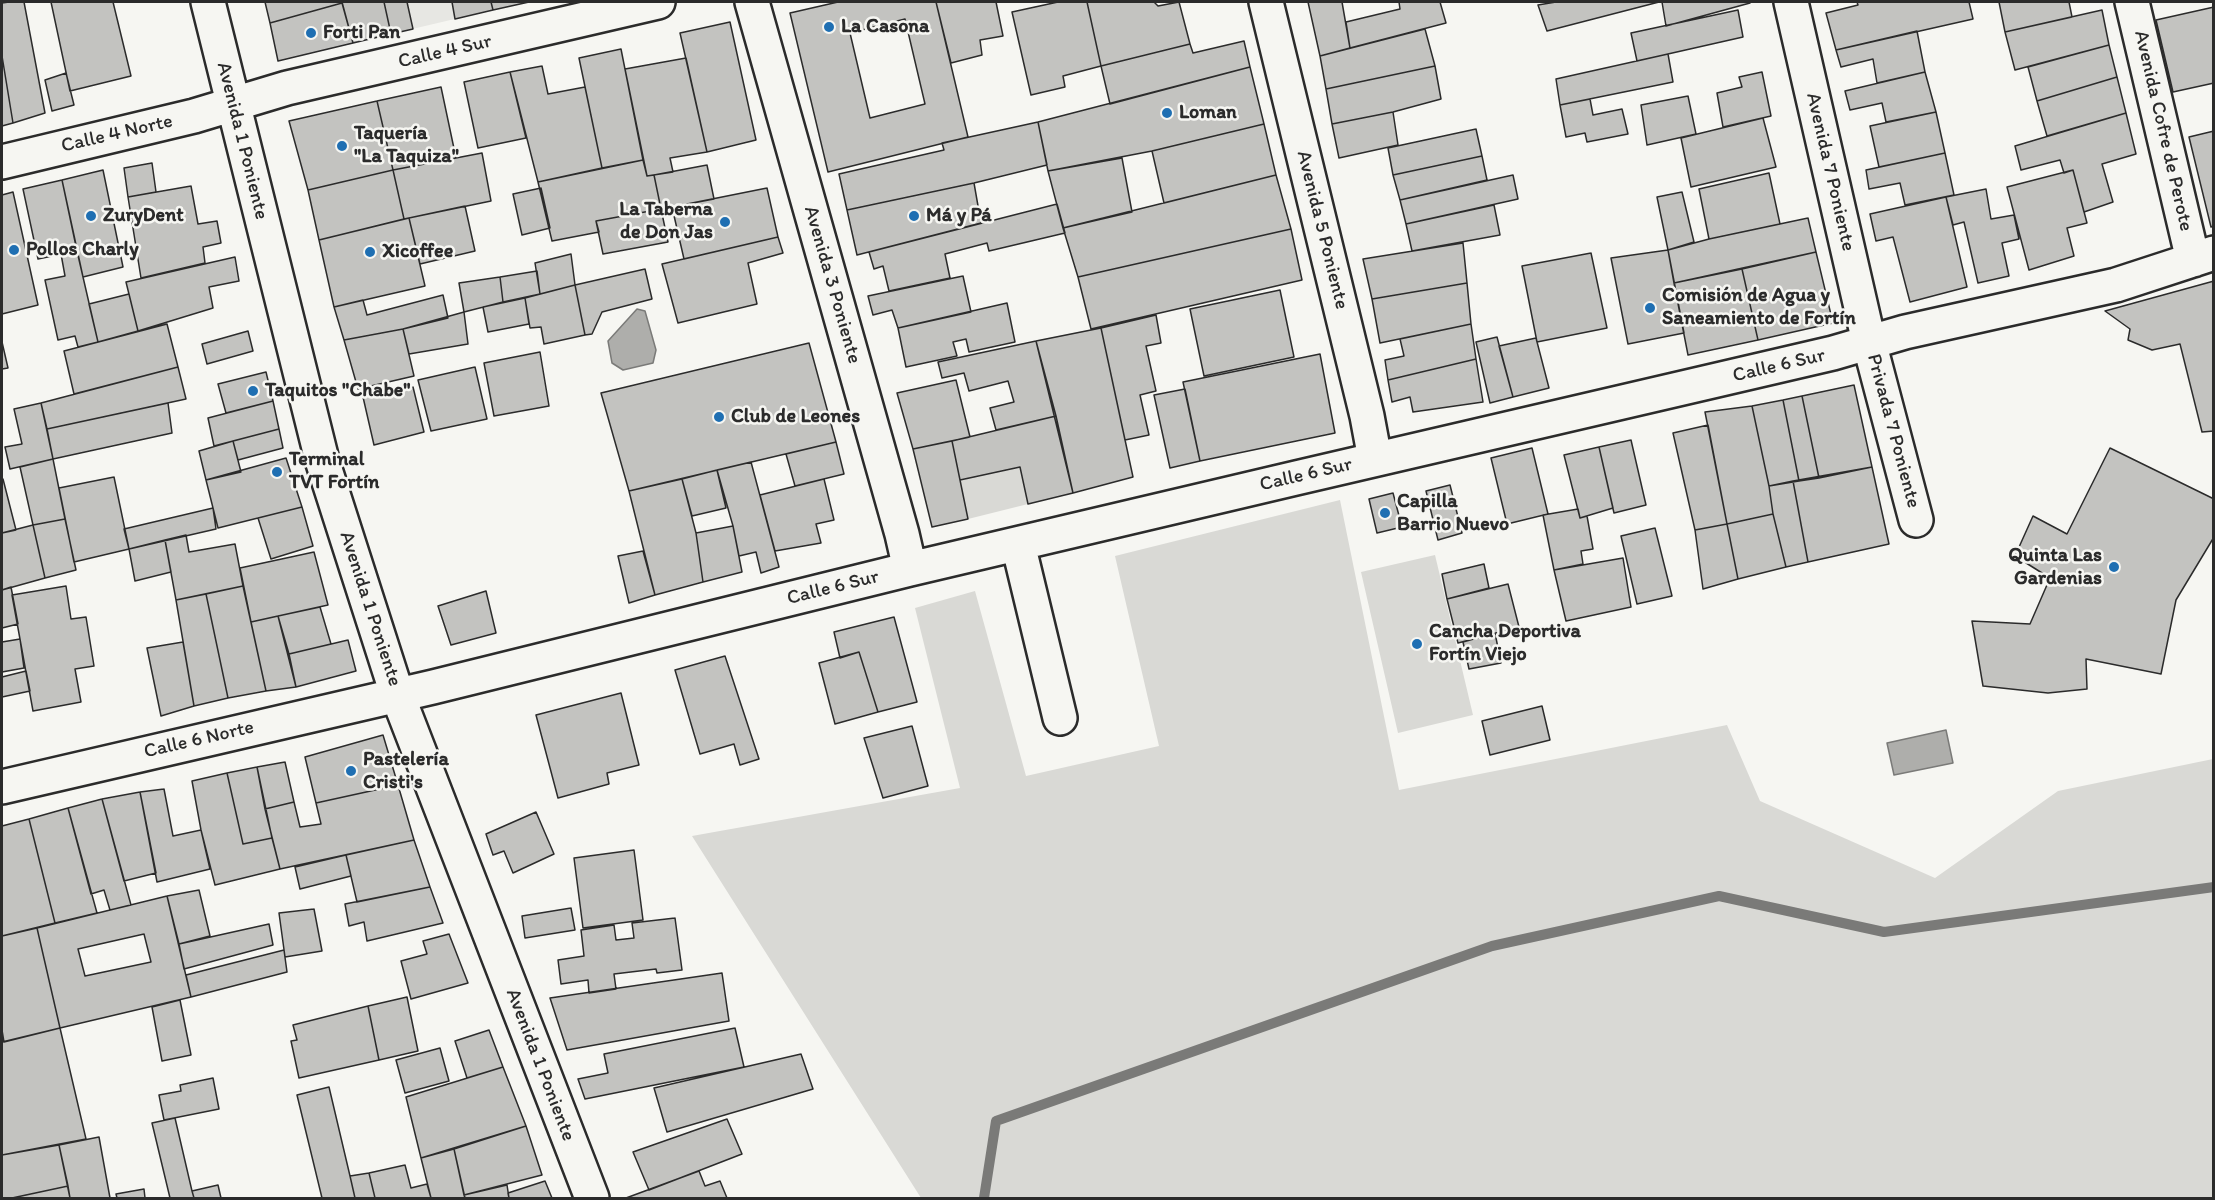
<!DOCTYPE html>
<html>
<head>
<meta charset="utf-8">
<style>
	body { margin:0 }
	#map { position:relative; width:2215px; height:1200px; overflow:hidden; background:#f6f6f2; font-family:Itim,sans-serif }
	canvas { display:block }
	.frame { position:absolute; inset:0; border:3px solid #2b2b2b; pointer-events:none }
</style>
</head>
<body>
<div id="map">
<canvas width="2215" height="1200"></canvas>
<div class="frame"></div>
</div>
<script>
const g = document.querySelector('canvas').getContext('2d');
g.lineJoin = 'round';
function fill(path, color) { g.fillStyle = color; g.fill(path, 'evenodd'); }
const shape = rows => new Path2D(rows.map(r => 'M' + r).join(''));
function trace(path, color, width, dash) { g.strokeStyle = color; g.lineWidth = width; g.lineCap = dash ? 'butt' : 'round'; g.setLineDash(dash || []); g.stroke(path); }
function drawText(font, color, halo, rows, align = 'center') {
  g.font = font + ' Itim,sans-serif'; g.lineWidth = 5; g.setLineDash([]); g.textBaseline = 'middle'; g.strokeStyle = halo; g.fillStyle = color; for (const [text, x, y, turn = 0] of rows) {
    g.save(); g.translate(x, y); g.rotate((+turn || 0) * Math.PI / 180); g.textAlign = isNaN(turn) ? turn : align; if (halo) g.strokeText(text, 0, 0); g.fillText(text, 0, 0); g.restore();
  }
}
const built = shape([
	[384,2,491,2,493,10,391,34]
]);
const green = shape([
	[1020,467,1028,504,968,519,960,480],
	[1340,500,1399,790,1727,725,1760,801,1935,878,2058,791,2213,759,2213,1198,921,1198,692,836,960,788,915,608,975,591,1026,776,1159,746,1115,556],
	[1435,555,1473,715,1398,733,1361,572]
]);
const water = shape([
	[637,309,645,311,656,350,653,363,623,370,612,363,608,341,637,309],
	[1946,730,1953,763,1894,775,1887,743,1946,730]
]);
const stream = shape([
	[984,1198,996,1121,1492,946,1719,896,1884,932,2214,887]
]);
const building = shape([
	[9,2,24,2,45,113,13,123,2,56,2,3,9,2],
	[51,2,113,2,131,76,70,91,51,2],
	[265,2,342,2,342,3,270,23,265,2],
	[342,2,384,2,391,34,353,43,342,2],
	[384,2,407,2,413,29,391,34,384,2],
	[452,2,491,2,493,10,455,19,452,2],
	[491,2,529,2,493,10,491,2],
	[838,2,936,2,968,137,828,172,790,13,838,2],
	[905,19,925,104,870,118,850,33,905,19],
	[936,2,996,2,1003,36,980,40,982,55,951,63,936,2],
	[1058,2,1087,2,1101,66,1063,76,1065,87,1031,95,1012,12,1058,2],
	[1087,2,1154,2,1158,6,1179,2,1190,44,1101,66,1087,2],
	[1308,2,1342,2,1350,48,1320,56,1308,2],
	[1399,2,1440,2,1446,23,1350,48,1346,22,1400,9,1399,2],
	[1556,2,1659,2,1547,31,1538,5,1556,2],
	[1662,2,1750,2,1750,3,1666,26,1662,2],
	[1857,2,1969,2,1973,19,1836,50,1826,13,1858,5,1857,2],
	[1999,2,2069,2,2072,17,2005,32,1999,2],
	[342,3,353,43,278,61,270,23,342,3],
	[2214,7,2214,83,2173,92,2156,20,2214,7],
	[1738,10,1743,37,1637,61,1631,33,1738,10],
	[2102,10,2109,45,2015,70,2005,32,2102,10],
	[730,22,756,140,707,152,680,33,730,22],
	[1425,29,1435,66,1326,89,1320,56,1425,29],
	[1917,31,1925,72,1877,83,1873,59,1841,67,1836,50,1917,31],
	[1244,41,1250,67,1110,104,1101,66,1190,44,1193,53,1244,41],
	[2109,45,2117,77,2037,101,2028,67,2109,45],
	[621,49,643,160,602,168,579,58,621,49],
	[1668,54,1673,82,1560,105,1556,79,1668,54],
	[2,56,13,123,2,126,2,56],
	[686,58,707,152,670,158,673,172,647,176,625,69,686,58],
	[542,66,548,94,585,87,602,168,538,182,510,72,542,66],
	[1435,66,1441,99,1393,112,1332,124,1326,89,1435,66],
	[1250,67,1264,124,1152,151,1048,171,1038,122,1250,67],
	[510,72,526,138,478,148,464,82,510,72],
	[1762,72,1771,116,1723,127,1717,93,1742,87,1739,77,1762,72],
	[1925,72,1936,112,1886,122,1882,103,1850,110,1845,91,1925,72],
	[66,73,74,105,52,111,45,80,66,73],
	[2117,77,2126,113,2047,136,2037,101,2117,77],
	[441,87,456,158,393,170,377,101,441,87],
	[1688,96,1696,134,1647,145,1641,105,1688,96],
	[1590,99,1593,115,1622,109,1628,134,1587,142,1585,133,1566,137,1560,105,1590,99],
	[377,101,393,170,308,190,289,121,377,101],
	[1393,112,1398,145,1339,158,1332,124,1393,112],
	[1936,112,1945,153,1879,167,1870,126,1936,112],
	[2126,113,2136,154,2102,164,2113,202,2084,212,2073,170,2064,173,2060,160,2021,170,2015,146,2126,113],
	[1763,118,1776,167,1691,187,1681,138,1763,118],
	[1038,122,1047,165,974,183,847,210,839,174,944,150,942,143,1038,122],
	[1264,124,1276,175,1164,203,1152,151,1264,124],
	[1476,129,1482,156,1393,175,1388,148,1476,129],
	[2214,131,2214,226,2211,227,2189,137,2214,131],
	[482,153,491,201,404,219,393,170,482,153],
	[1945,153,1954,195,1905,205,1900,183,1869,189,1866,170,1945,153],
	[1482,156,1487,180,1400,200,1393,175,1482,156],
	[1122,158,1132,212,1063,228,1048,171,1122,158],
	[643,160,647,176,654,175,661,209,596,221,599,232,552,241,538,182,643,160],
	[152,163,156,192,128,197,124,168,152,163],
	[707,165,714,199,661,209,654,175,707,165],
	[103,170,123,267,83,277,62,180,103,170],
	[393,170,404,219,319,240,308,190,393,170],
	[2073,170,2087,223,2067,228,2074,256,2029,270,2007,187,2073,170],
	[1769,173,1780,224,1709,239,1699,189,1769,173],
	[1276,175,1291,229,1078,277,1063,228,1276,175],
	[1513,175,1518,199,1406,224,1400,200,1513,175],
	[62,180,77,251,38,259,23,189,62,180],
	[974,183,981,223,857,255,847,210,974,183],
	[191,186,198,224,217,221,221,243,203,247,205,263,141,278,128,197,191,186],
	[541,188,550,228,522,235,513,194,541,188],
	[767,188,778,237,684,259,672,207,767,188],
	[1986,189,1991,219,2014,215,2019,239,2002,243,2009,276,1978,283,1964,222,1953,225,1946,197,1986,189],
	[13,192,38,305,2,314,2,195,13,192],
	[1682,192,1694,242,1668,250,1657,197,1682,192],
	[1946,197,1967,287,1910,302,1893,237,1876,241,1870,214,1946,197],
	[1057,204,1065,233,989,251,987,243,945,254,950,278,889,291,883,266,874,269,869,252,1057,204],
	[1494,205,1500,235,1412,251,1406,224,1494,205],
	[465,206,475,251,420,264,409,218,465,206],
	[661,209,668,242,603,254,596,221,661,209],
	[409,218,425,286,334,307,319,240,409,218],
	[1808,218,1816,252,1674,283,1668,250,1709,239,1808,218],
	[1291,229,1302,280,1091,329,1078,277,1291,229],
	[778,237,783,253,748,263,757,304,678,323,662,264,778,237],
	[1463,243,1467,283,1372,299,1363,259,1463,243],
	[1668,250,1684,333,1628,344,1611,258,1668,250],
	[77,251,98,342,78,347,75,336,58,340,45,280,65,276,61,254,77,251],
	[1816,252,1833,323,1758,340,1742,269,1816,252],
	[1591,253,1607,328,1537,342,1522,266,1591,253],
	[571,254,575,285,540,294,535,263,571,254],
	[235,257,239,281,209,287,213,308,138,331,126,282,235,257],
	[645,269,652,299,602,312,592,334,585,335,575,285,645,269],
	[1742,269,1758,340,1688,355,1674,283,1742,269],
	[537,271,540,294,503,302,500,277,537,271],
	[963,276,971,312,898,328,892,310,873,315,868,296,963,276],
	[500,277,503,302,464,312,459,283,500,277],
	[2214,281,2214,431,2202,432,2180,344,2152,350,2128,340,2130,329,2105,311,2214,281],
	[1467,283,1471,324,1380,343,1372,299,1467,283],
	[575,285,585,335,544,344,541,327,530,328,525,298,575,285],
	[1280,290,1294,357,1204,376,1190,309,1280,290],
	[129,294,138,331,98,342,89,304,129,294],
	[443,295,448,318,403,329,344,340,334,307,363,300,367,315,443,295],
	[525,298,529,324,488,332,483,307,525,298],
	[1007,303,1015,342,969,352,966,339,953,342,957,356,906,367,898,328,1007,303],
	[464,312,468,344,409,354,403,329,464,312],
	[1156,315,1161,343,1146,346,1156,391,1140,395,1149,435,1125,440,1101,328,1156,315],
	[167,324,178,367,74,394,64,351,167,324],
	[1471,324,1476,359,1388,380,1385,360,1404,356,1400,339,1471,324],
	[1101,328,1133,477,1073,493,1036,341,1101,328],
	[403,329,414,376,358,389,344,340,403,329],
	[248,331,253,351,207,364,202,344,248,331],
	[1497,337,1513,397,1490,403,1476,342,1497,337],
	[1536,338,1549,388,1513,397,1499,346,1536,338],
	[1036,341,1056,416,996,430,990,408,1014,402,1008,381,969,391,964,373,942,378,938,362,1036,341],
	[2,342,8,368,2,369,2,342],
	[809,343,836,442,629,491,601,393,809,343],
	[540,352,549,406,494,416,484,363,540,352],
	[1320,354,1335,433,1200,461,1183,382,1320,354],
	[1476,359,1483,402,1413,412,1410,397,1392,402,1388,380,1476,359],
	[178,367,186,399,47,429,41,403,178,367],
	[475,367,487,419,431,431,418,380,475,367],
	[266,372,273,401,226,413,218,384,266,372],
	[956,380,970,437,913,449,897,393,956,380],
	[1854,385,1872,467,1819,478,1802,396,1854,385],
	[413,387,424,432,374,445,363,397,413,387],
	[1185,389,1200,461,1170,468,1154,395,1185,389],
	[1802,396,1819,478,1799,481,1783,400,1802,396],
	[1783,400,1799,481,1769,486,1752,406,1783,400],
	[273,401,279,429,214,446,208,418,273,401],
	[41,403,53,459,10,469,5,447,22,444,14,409,41,403],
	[168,403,172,433,53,459,47,429,168,403],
	[1752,406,1769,486,1773,514,1727,524,1705,412,1752,406],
	[1056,416,1073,493,1028,504,1020,467,960,480,952,441,1056,416],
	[1708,425,1727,524,1695,530,1673,433,1708,425],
	[279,429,283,448,238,460,233,441,279,429],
	[1631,440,1646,505,1614,513,1599,447,1631,440],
	[233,441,241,472,206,480,199,451,233,441],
	[952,441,968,519,932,527,913,449,952,441],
	[836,442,844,474,795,486,786,454,836,442],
	[1599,447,1613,508,1580,518,1564,455,1599,447],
	[1532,448,1548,514,1507,524,1491,458,1532,448],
	[2110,448,2214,499,2214,537,2176,600,2161,674,2086,659,2087,689,2048,693,1983,686,1972,621,2030,624,2050,578,2015,556,2033,516,2067,534,2110,448],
	[286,458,302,507,218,528,206,480,286,458],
	[53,459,65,519,33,525,20,467,53,459],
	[751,462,779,567,761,573,756,552,739,556,733,526,717,470,751,462],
	[1872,467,1889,544,1808,562,1793,481,1872,467],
	[717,470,726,508,692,516,682,479,717,470],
	[114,477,129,549,74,562,59,488,114,477],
	[2,479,3,479,16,530,2,533,2,479],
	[682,479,696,533,703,582,655,595,629,491,682,479],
	[824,479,834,520,816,524,821,543,775,551,760,495,824,479],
	[1793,481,1808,562,1786,567,1773,514,1769,486,1793,481],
	[1450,485,1462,533,1438,540,1426,491,1450,485],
	[1393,493,1402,527,1377,533,1369,499,1393,493],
	[302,507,313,546,271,559,258,518,302,507],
	[213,508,216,529,129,549,124,529,213,508],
	[1578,509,1580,518,1587,516,1593,549,1581,551,1583,564,1554,570,1543,515,1578,509],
	[1773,514,1786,567,1738,579,1727,524,1773,514],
	[65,519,76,570,45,578,33,525,65,519],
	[1727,524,1738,579,1703,589,1695,530,1727,524],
	[33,525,45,578,2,590,2,533,33,525],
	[733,526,742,572,703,582,696,533,733,526],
	[1655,528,1672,596,1637,604,1621,536,1655,528],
	[186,535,189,552,235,544,243,586,176,600,165,540,186,535],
	[165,540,171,572,135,581,129,549,165,540],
	[643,551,655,595,629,603,618,556,643,551],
	[314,552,328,605,251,622,240,568,314,552],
	[1623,558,1631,607,1566,621,1554,570,1623,558],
	[1484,564,1489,588,1447,599,1442,574,1484,564],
	[1508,584,1519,627,1458,643,1447,599,1508,584],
	[66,586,71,619,86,617,94,666,75,669,81,702,33,711,12,595,66,586],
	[243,586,266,691,228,698,206,594,243,586],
	[11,587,18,624,2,628,2,590,11,587],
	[486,591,496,633,451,645,438,606,486,591],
	[206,594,228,698,194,706,176,600,206,594],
	[320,607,331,644,289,654,278,616,320,607],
	[278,616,296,687,266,691,251,622,278,616],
	[894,617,917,702,878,712,859,652,840,658,834,632,894,617],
	[1495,633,1501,663,1469,669,1463,642,1495,633],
	[20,639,24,668,2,672,2,642,20,639],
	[348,640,356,671,296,687,289,654,348,640],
	[183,642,194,706,161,716,147,648,183,642],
	[859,652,878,712,835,724,819,663,859,652],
	[725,656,759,759,740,765,734,744,700,754,675,670,725,656],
	[26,671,30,691,2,697,2,677,26,671],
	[621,693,639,765,607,773,609,784,558,798,536,715,621,693],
	[1542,706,1550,740,1490,755,1482,721,1542,706],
	[912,726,928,786,883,798,864,738,912,726],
	[383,735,398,785,316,803,305,757,383,735],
	[285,762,294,802,265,809,257,767,285,762],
	[257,767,272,838,243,844,227,773,257,767],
	[227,773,243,844,272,838,280,869,215,885,201,830,192,781,227,773],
	[398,785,414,840,280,869,265,809,294,802,300,827,321,824,316,803,398,785],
	[164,789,173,836,201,830,210,869,157,882,140,792,164,789],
	[140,792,156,873,124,881,102,799,140,792],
	[102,799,131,905,110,910,104,890,91,894,68,808,102,799],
	[68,808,97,913,55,923,29,819,68,808],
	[536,812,554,854,513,873,504,851,493,855,486,834,536,812],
	[29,819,55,923,2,936,2,826,29,819],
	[414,840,430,887,357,902,346,855,414,840],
	[634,850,643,920,583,928,574,858,634,850],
	[346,855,351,876,300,889,295,867,346,855],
	[430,887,443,923,367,941,364,922,349,926,345,904,430,887],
	[199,890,210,936,179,944,167,896,199,890],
	[167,896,191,997,60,1028,37,928,167,896],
	[144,934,151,962,85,976,78,949,144,934],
	[571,908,575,930,525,938,522,916,571,908],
	[314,909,322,951,285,957,279,913,314,909],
	[675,918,682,970,657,973,656,969,614,974,616,989,589,993,588,980,561,984,558,960,584,956,581,930,614,925,616,940,634,938,632,923,675,918],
	[269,924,273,945,184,969,179,944,269,924],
	[37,928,60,1028,4,1042,2,1030,2,936,37,928],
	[449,934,468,983,411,999,401,961,427,954,423,941,449,934],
	[284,950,287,972,191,997,186,975,284,950],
	[722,973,729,1021,567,1050,550,998,722,973],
	[407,997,418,1051,379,1060,368,1006,407,997],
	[180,1000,191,1055,162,1061,152,1007,180,1000],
	[368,1006,379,1060,299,1078,291,1041,297,1040,293,1025,368,1006],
	[60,1028,86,1139,2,1155,2,1042,60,1028],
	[735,1028,744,1067,585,1099,578,1079,608,1073,604,1054,735,1028],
	[489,1030,503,1067,467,1078,455,1041,489,1030],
	[440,1048,449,1081,405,1093,396,1060,440,1048],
	[801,1054,813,1089,667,1132,654,1088,801,1054],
	[503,1067,526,1126,421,1158,406,1097,503,1067],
	[213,1078,219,1109,164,1120,159,1095,181,1091,180,1085,213,1078],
	[329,1087,350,1176,355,1198,322,1198,297,1095,329,1087],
	[175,1118,192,1191,194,1198,170,1198,152,1123,175,1118],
	[727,1119,742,1154,649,1190,633,1152,727,1119],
	[526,1126,542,1175,464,1195,454,1149,526,1126],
	[99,1137,110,1198,70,1198,59,1145,99,1137],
	[59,1145,68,1186,12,1198,2,1198,2,1155,59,1145],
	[454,1149,465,1198,431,1198,421,1158,454,1149],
	[405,1165,411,1188,427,1184,431,1198,375,1198,369,1173,405,1165],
	[699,1171,705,1186,720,1181,727,1198,626,1198,699,1171],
	[369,1173,375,1198,355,1198,350,1176,369,1173],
	[545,1181,552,1198,509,1198,508,1193,545,1181],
	[218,1185,221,1198,194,1198,192,1191,218,1185],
	[507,1185,509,1198,465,1198,464,1195,507,1185],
	[68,1186,70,1198,12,1198,68,1186],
	[144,1189,145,1198,117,1198,116,1194,144,1189]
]);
const minor = shape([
	[208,2,322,460,397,694,592,1198],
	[752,2,902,534,910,569],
	[1266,2,1367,416,1375,459],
	[1791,2,1869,342,1916,520],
	[2132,2,2193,260],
	[2,162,194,116,287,88,658,2],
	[1018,544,1060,718],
	[2,787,433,687,910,569,1296,478,1833,353,1905,332,2116,285,2214,253]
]);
const markers = [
	[829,27,6,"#1f6fb2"],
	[311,33,6,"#1f6fb2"],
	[1167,113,6,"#1f6fb2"],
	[342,146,6,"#1f6fb2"],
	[91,216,6,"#1f6fb2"],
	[914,216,6,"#1f6fb2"],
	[725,222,6,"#1f6fb2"],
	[14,250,6,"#1f6fb2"],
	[370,252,6,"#1f6fb2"],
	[1650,308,6,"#1f6fb2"],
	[253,391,6,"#1f6fb2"],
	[719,417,6,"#1f6fb2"],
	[277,472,6,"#1f6fb2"],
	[1385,513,6,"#1f6fb2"],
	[2114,567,6,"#1f6fb2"],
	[1417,644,6,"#1f6fb2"],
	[351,771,6,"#1f6fb2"]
];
const poiNames = [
	["La Casona",841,27],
	["Forti Pan",323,33],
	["Loman",1179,113],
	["Taquería",354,134],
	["\"La Taquiza\"",354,157],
	["La Taberna",713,210,"right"],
	["de Don Jas",713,233,"right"],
	["ZuryDent",103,216],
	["Má y Pá",926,216],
	["Pollos Charly",26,250],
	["Xicoffee",382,252],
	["Comisión de Agua y",1662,296],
	["Saneamiento de Fortín",1662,319],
	["Taquitos \"Chabe\"",265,391],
	["Club de Leones",731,417],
	["Terminal",289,460],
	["TVT Fortín",289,483],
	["Capilla",1397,502],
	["Barrio Nuevo",1397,525],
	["Quinta Las",2102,556,"right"],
	["Gardenias",2102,579,"right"],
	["Cancha Deportiva",1429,632],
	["Fortín Viejo",1429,655],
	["Pastelería",363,760],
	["Cristi's",363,783]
];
const streetNames = [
	["Calle 4 Sur",445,52,-13],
	["Avenida Cofre de Perote",2163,131,77],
	["Calle 4 Norte",117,134,-13],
	["Avenida 1 Poniente",242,141,76],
	["Avenida 7 Poniente",1830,172,77],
	["Avenida 5 Poniente",1322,230,76],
	["Avenida 3 Poniente",832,285,74],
	["Calle 6 Sur",1779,366,-13],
	["Privada 7 Poniente",1893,431,75],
	["Calle 6 Sur",1306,475,-13],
	["Calle 6 Sur",833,588,-14],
	["Avenida 1 Poniente",370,609,72],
	["Calle 6 Norte",199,740,-13],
	["Avenida 1 Poniente",540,1065,69]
];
fill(built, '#e7e7e3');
fill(green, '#d9d9d5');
fill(water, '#aeaeab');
trace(water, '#7a7a78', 1.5);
trace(stream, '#7a7a78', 10);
fill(building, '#c3c3c0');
trace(building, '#2b2b2b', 1.5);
trace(minor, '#2b2b2b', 38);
trace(minor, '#f6f6f2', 33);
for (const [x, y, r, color] of markers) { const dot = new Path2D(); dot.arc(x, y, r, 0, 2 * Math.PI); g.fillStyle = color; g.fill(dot); trace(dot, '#f6f6f2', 2); }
drawText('bold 20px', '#2b2b2b', '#f6f6f2', poiNames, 'left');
drawText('20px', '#2b2b2b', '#f6f6f2', streetNames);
</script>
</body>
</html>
